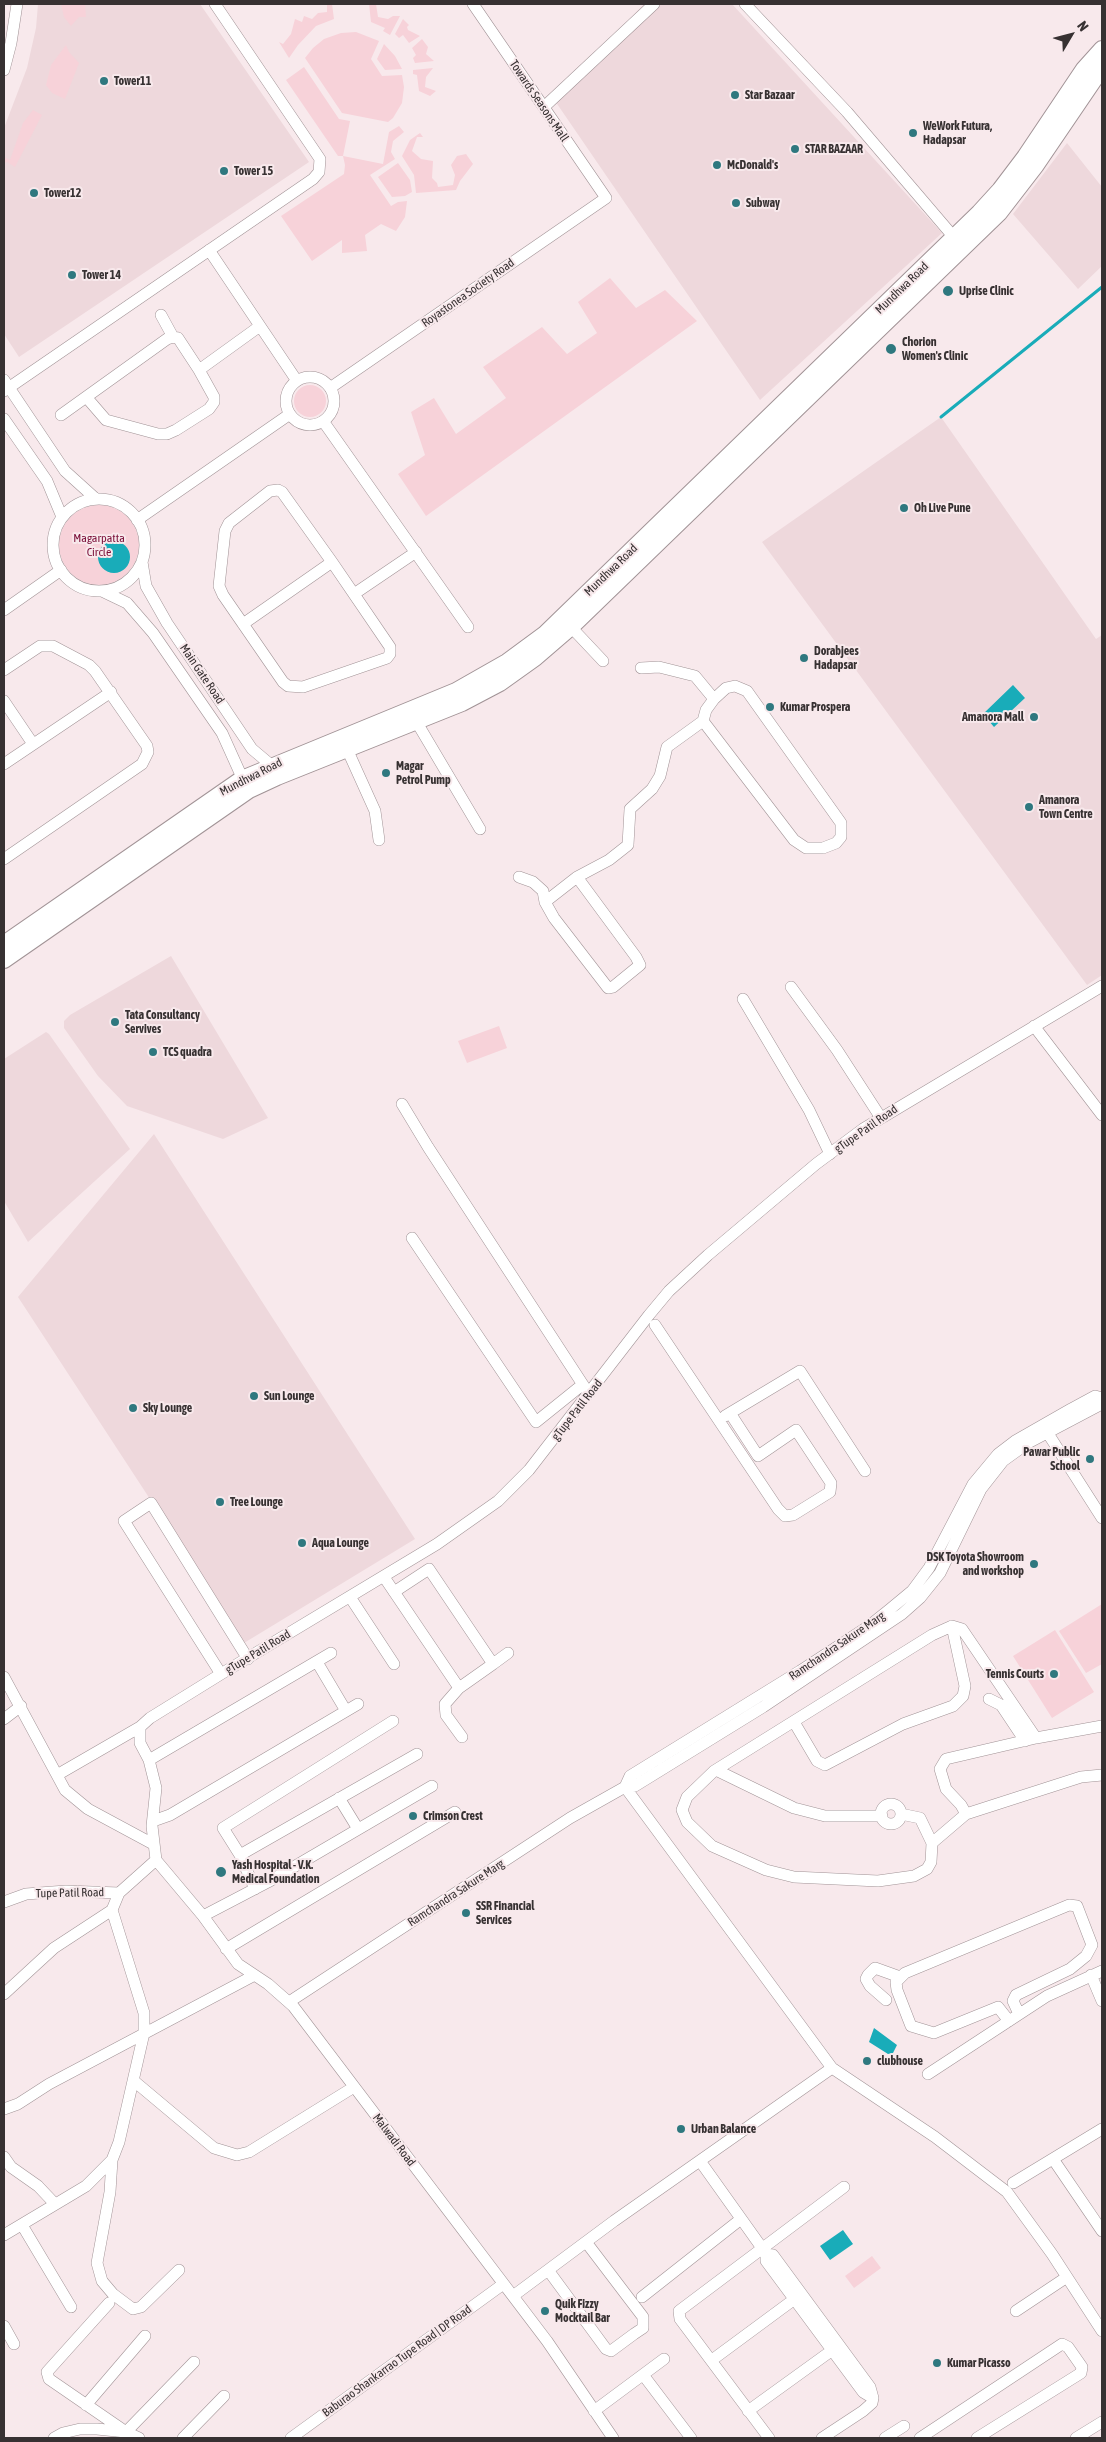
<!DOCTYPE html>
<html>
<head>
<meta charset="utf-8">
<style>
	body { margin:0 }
	#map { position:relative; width:1106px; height:2442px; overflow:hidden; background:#f8e9ec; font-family:"Asap Condensed",sans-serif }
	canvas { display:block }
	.frame { position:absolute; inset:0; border:5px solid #373132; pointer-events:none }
	.north { position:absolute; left:1046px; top:10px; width:50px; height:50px; -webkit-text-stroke:4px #f8e9ec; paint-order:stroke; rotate:53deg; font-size:14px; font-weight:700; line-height:20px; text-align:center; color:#373132 }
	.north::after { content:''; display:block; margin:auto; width:18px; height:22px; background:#373132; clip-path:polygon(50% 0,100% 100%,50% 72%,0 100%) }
</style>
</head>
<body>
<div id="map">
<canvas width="1106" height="2442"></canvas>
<div class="frame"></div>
<div class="north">N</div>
</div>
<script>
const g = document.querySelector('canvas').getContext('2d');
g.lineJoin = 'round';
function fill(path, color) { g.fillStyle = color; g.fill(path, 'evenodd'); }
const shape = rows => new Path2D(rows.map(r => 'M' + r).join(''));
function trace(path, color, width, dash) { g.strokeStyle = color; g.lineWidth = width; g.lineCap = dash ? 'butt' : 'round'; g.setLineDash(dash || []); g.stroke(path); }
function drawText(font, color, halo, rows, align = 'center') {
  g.font = font + ' "Asap Condensed",sans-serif'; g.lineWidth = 4; g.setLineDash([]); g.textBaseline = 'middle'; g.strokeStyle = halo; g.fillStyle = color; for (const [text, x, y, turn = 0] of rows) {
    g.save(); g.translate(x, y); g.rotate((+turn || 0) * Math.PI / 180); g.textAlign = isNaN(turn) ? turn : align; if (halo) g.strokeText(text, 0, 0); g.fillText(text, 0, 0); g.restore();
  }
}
const built = shape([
	[38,4,200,4,309,162,19,357,4,334,4,128,27,68,36,28],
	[644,4,732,4,942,233,760,400,553,98],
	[1067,143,1102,187,1102,266,1078,289,1013,214],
	[941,417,1096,639,1102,635,1102,975,1087,985,762,542],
	[171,956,268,1118,223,1139,127,1106,98,1076,64,1028,64,1021,70,1015],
	[46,1032,49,1034,130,1149,28,1242,4,1201,4,1059],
	[154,1134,415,1539,244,1643,18,1297]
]);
const green = shape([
	[61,4,85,4,86,17,79,17,71,26,64,17],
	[327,4,332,4,334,19,316,26,298,45,289,58,279,42,283,44,291,34,295,19,302,22,304,16,312,19,318,13,327,12],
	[369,4,376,4,378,17,388,19,393,16,400,16,390,35,383,31,385,28,371,22],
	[403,19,409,25,407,27,408,30,420,36,409,43,403,35,399,38,395,34],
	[356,32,379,41,371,59,382,76,402,75,404,87,402,103,393,118,388,122,342,113,305,58,313,48,324,39,341,33],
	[422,39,428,47,426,54,434,61,415,63,413,58,416,55,412,48],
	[384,44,395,56,402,69,385,70,377,59],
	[66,45,69,52,79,63,65,99,52,93,46,85,51,65],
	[304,67,339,119,350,121,343,156,383,164,389,132,399,126,404,132,393,141,391,152,395,159,370,175,391,206,398,202,407,201,405,217,396,231,381,224,365,235,367,251,342,253,342,240,312,261,281,216,344,174,345,165,343,156,338,156,286,80],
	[433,68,426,77,425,87,436,91,430,96,419,91,417,75,413,74,413,70],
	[33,110,42,115,15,167,7,162,4,163,4,157,10,160,23,123],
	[420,133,423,137,417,137,412,151,421,159,433,161,432,178,437,183,438,187,453,185,455,175,451,165,457,156,466,154,473,164,460,181,456,190,416,193,414,175,402,156,410,140],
	[398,163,410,180,412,192,405,196,392,197,378,177],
	[610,278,636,308,665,290,697,321,426,516,398,474,425,455,411,412,434,398,456,434,506,398,483,367,542,327,567,354,597,333,578,302],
	'294 401a16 16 0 1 1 32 0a16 16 0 1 1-32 0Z',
	'59 545a40 40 0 1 1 80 0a40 40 0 1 1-80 0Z',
	[499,1026,507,1048,467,1063,458,1041],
	[1102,1604,1102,1664,1086,1673,1059,1631],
	[1055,1630,1094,1692,1052,1718,1013,1656],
	[872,2256,881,2268,854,2288,845,2276]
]);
const water = shape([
	'98 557a16 16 0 1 1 32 0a16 16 0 1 1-32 0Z',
	[1013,685,1025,698,994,727,983,714],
	[874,2028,897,2045,893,2053,888,2054,869,2042],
	[843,2230,853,2244,830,2260,820,2246]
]);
const stream = shape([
	[941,417,1102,287]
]);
const minor = shape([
	[745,4,847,112,958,242],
	[4,70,11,43,17,4],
	[544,107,654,4],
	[209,250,297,381],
	[161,315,173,337],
	[199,370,260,326],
	'286 401a24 24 0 1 1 48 0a24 24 0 1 1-48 0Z',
	[4,380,65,471,96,499],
	[330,388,606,198,473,4],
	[4,391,313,179,319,172,320,159,215,4],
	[61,415,167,339,173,337,178,338,199,370,214,397,214,402,209,409,176,430,167,434,158,434,106,420,87,398],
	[4,419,47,481,62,517],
	[323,421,468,627],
	[278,490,282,492,332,562,390,647,390,654,387,658,303,687,288,686,283,682,223,595,219,586,225,531,229,523,270,491,278,490],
	'53 545a46 46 0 1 1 92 0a46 46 0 1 1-92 0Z',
	[137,520,290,414],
	[142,562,146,586,167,623,252,749,271,765,274,771],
	[102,591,127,603,153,633,222,733,245,784],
	[354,594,416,552],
	[4,610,61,570],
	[243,624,332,562],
	[571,627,603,661],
	[641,668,659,667,695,676,714,699],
	[4,670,40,646,53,646,89,665,95,671,147,746,148,752,142,764,4,859],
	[4,701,33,744],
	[416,721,480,829],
	[347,749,375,811,379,840],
	[4,764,111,692],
	[519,877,533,882,543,891,545,902,554,918,608,988,613,987,640,965,636,957,577,877,609,860,628,845,630,809,652,789,660,776,667,747,703,721,794,840,806,848,823,848,836,843,841,837,841,823,747,691,735,686,726,688,714,699,706,710,703,721],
	[545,902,577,877],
	[791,987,837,1050,881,1118],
	[743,999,809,1110,830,1154],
	[1034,1026,1102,1115],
	[402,1104,428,1147,589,1394],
	[412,1238,536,1422,582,1385],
	[655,1325,778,1509,785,1516,793,1515,830,1492,831,1483,796,1430,758,1456,730,1413],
	[725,1416,800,1371,865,1471],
	[1047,1432,1102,1518],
	[384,1577,459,1688],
	[394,1592,429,1569,493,1664,459,1688,445,1704,446,1715,462,1737],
	[350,1597,394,1664],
	[317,1662,346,1711],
	[493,1664,508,1653],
	[221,1674,124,1521,151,1503,248,1659],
	[4,1677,65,1790,88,1809,153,1844],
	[989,1699,1001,1705,1025,1741],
	[4,1719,21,1706],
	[794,1722,817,1761,825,1765,903,1724,953,1706,963,1696,965,1686,952,1626],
	[1036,1738,962,1629,952,1626,932,1635,714,1771,687,1797,682,1810,687,1822,712,1846,766,1870,794,1877,878,1881,914,1876,927,1869,931,1862,932,1843,966,1814,1081,1777,1102,1775],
	[149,1760,331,1653],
	[716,1770,794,1808,825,1816,882,1816],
	[57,1775,140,1727],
	[625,1787,832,2068,935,2137,1007,2192,1052,2254,1102,2331],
	[625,1787,630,1776,800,1671,869,1626,889,1610,912,1591,929,1568,973,1484,998,1454,1015,1441,1071,1409,1095,1396,1102,1398],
	[339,1798,358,1829],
	'881 1814a10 10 0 1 1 20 0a10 10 0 1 1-20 0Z',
	[901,1814,920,1818,932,1843],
	[966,1814,961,1805,946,1789,940,1769,946,1759,1036,1738,1102,1726],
	[153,1821,170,1815,358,1704],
	[240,1855,223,1828,393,1721],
	[255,1889,240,1855,417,1754],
	[4,1902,26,1894,66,1891,119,1893],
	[203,1916,268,1882,432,1786],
	[226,1949,455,1812],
	[1091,1975,1102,2001],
	[4,1994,54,1948,112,1910],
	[886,2000,870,1986,866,1979,868,1975,875,1968,900,1977],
	[289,2002,570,1818,625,1787,635,1786,763,1707,902,1614,920,1598,940,1573,981,1489,1003,1461,1028,1443,1100,1405,1102,1401],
	[1009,2021,998,2007,934,2033,911,2026,897,1990,896,1982,905,1973,1069,1905,1077,1906,1092,1945,1086,1956,1070,1969,1016,1995,1013,2001,1019,2014],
	[928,2074,1047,1996,1102,1971],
	[134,2081,214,2148,237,2155,249,2152,354,2087],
	[4,2109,18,2104,49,2084,253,1976],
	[4,2157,11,2167,38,2186,55,2204],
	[1053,2159,1102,2231],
	[112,2160,110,2192,97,2263,102,2281,113,2294,133,2309,141,2307,179,2270],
	[700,2161,762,2248,766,2254,766,2261,863,2392,873,2398],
	[1013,2183,1102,2129],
	[22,2225,71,2307],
	[4,2235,86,2186,112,2160,119,2142,144,2033,144,2013,112,1910,119,1893,156,1860],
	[766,2254,773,2255,870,2387,873,2398,872,2403,863,2411,822,2438],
	[548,2270,606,2349,611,2351,634,2334,643,2328,643,2317,586,2242],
	[513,2296,614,2221,832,2068],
	[642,2297,741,2219],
	[109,2303,47,2372,49,2379,126,2432,194,2362],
	[1016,2311,1067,2277],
	[4,2326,14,2344],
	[712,2360,800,2295],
	[644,2376,691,2438],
	[86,2405,145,2336],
	[594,2411,664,2359],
	[748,2411,838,2346],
	[54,2438,63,2433,80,2429,97,2429,126,2432,139,2438],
	[183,2438,224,2396],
	[291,2438,502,2285],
	[613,2438,547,2341,293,2006,268,1984,238,1964,203,1916,156,1860,152,1826,156,1788,149,1760,140,1743,140,1727,150,1718,221,1674,437,1544,498,1501,529,1470,649,1315,669,1291,708,1255,816,1164,863,1129,1102,986],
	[769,2438,680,2319,679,2311,844,2187],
	[885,2438,904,2426],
	[920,2438,1059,2346,1062,2344,1068,2347,1082,2367,1081,2373,977,2438],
	[1076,2438,1102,2422]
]);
const highway = shape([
	[4,944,242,779,456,691,507,662,545,634,979,213,1000,190,1025,157,1084,69,1102,49],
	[4,960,249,790,277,777,462,703,500,683,535,658,571,627,999,213,1036,165,1102,68]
]);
const markers = [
	[104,81,5,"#2f787f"],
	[735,95,5,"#2f787f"],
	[913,133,5,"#2f787f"],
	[795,149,5,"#2f787f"],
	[717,165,5,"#2f787f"],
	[224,171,5,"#2f787f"],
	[34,193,5,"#2f787f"],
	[736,203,5,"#2f787f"],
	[72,275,5,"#2f787f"],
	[948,291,6,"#2f787f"],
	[891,349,6,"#2f787f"],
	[904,508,5,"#2f787f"],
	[804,658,5,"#2f787f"],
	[770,707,5,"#2f787f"],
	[1034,717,5,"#2f787f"],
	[386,773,5,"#2f787f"],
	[1029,807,5,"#2f787f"],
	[115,1022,5,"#2f787f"],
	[153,1052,5,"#2f787f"],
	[254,1396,5,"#2f787f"],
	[133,1408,5,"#2f787f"],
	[1090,1459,5,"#2f787f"],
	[220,1502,5,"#2f787f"],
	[302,1543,5,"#2f787f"],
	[1034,1564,5,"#2f787f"],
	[1054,1674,5,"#2f787f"],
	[413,1816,5,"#2f787f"],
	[221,1872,6,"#2f787f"],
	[466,1913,5,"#2f787f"],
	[867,2061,5,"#2f787f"],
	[681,2129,5,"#2f787f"],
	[545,2311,5,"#2f787f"],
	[937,2363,5,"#2f787f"]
];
const poiNames = [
	["Tower11",114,81],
	["Star Bazaar",745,95],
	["WeWork Futura,",923,126],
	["Hadapsar",923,140],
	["STAR BAZAAR",805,149],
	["McDonald's",727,165],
	["Tower 15",234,171],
	["Tower12",44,193],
	["Subway",746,203],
	["Tower 14",82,275],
	["Uprise Clinic",959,291],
	["Chorion",902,342],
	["Women's Clinic",902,356],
	["Oh Live Pune",914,508],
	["Dorabjees",814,651],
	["Hadapsar",814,665],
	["Kumar Prospera",780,707],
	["Amanora Mall",1024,717,"right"],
	["Magar",396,766],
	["Petrol Pump",396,780],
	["Amanora",1039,800],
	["Town Centre",1039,814],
	["Tata Consultancy",125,1015],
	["Servives",125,1029],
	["TCS quadra",163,1052],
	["Sun Lounge",264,1396],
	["Sky Lounge",143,1408],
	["Pawar Public",1080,1452,"right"],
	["School",1080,1466,"right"],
	["Tree Lounge",230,1502],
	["Aqua Lounge",312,1543],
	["DSK Toyota Showroom",1024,1557,"right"],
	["and workshop",1024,1571,"right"],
	["Tennis Courts",1044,1674,"right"],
	["Crimson Crest",423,1816],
	["Yash Hospital - V.K.",232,1865],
	["Medical Foundation",232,1879],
	["SSR Financial",476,1906],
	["Services",476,1920],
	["clubhouse",877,2061],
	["Urban Balance",691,2129],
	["Quik Fizzy",555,2304],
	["Mocktail Bar",555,2318],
	["Kumar Picasso",947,2363]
];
const streetNames = [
	["Towards Seasons Mall",539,101,56],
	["Mundhwa Road",902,288,-44],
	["Royastonea Society Road",468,293,-35],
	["Mundhwa Road",611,570,-44],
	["Main Gate Road",202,674,56],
	["Mundhwa Road",251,777,-27],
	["gTupe Patil Road",866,1129,-35],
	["gTupe Patil Road",577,1410,-52],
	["Ramchandra Sakure Marg",837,1646,-34],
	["gTupe Patil Road",258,1652,-31],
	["Tupe Patil Road",70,1893,-1],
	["Ramchandra Sakure Marg",456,1893,-33],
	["Malwadi Road",394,2140,53],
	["Baburao Shankarrao Tupe Road | DP Road",397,2361,-36]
];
const parkNames = [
	["Magarpatta",99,538],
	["Circle",99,552]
];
fill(built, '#eed8dc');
fill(green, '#f7d2d9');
fill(water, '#19acb9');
trace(stream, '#19acb9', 3);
trace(minor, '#a19396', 12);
trace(highway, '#a19396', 18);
trace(minor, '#fff', 11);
trace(highway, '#fff', 16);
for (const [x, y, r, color] of markers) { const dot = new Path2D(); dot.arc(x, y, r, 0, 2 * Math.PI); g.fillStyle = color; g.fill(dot); trace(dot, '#f8e9ec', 2); }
drawText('bold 12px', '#373132', '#f8e9ec', poiNames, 'left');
drawText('12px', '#373132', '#f8e9ec', streetNames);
drawText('12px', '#7b0f39', '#f8e9ec', parkNames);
</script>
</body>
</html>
